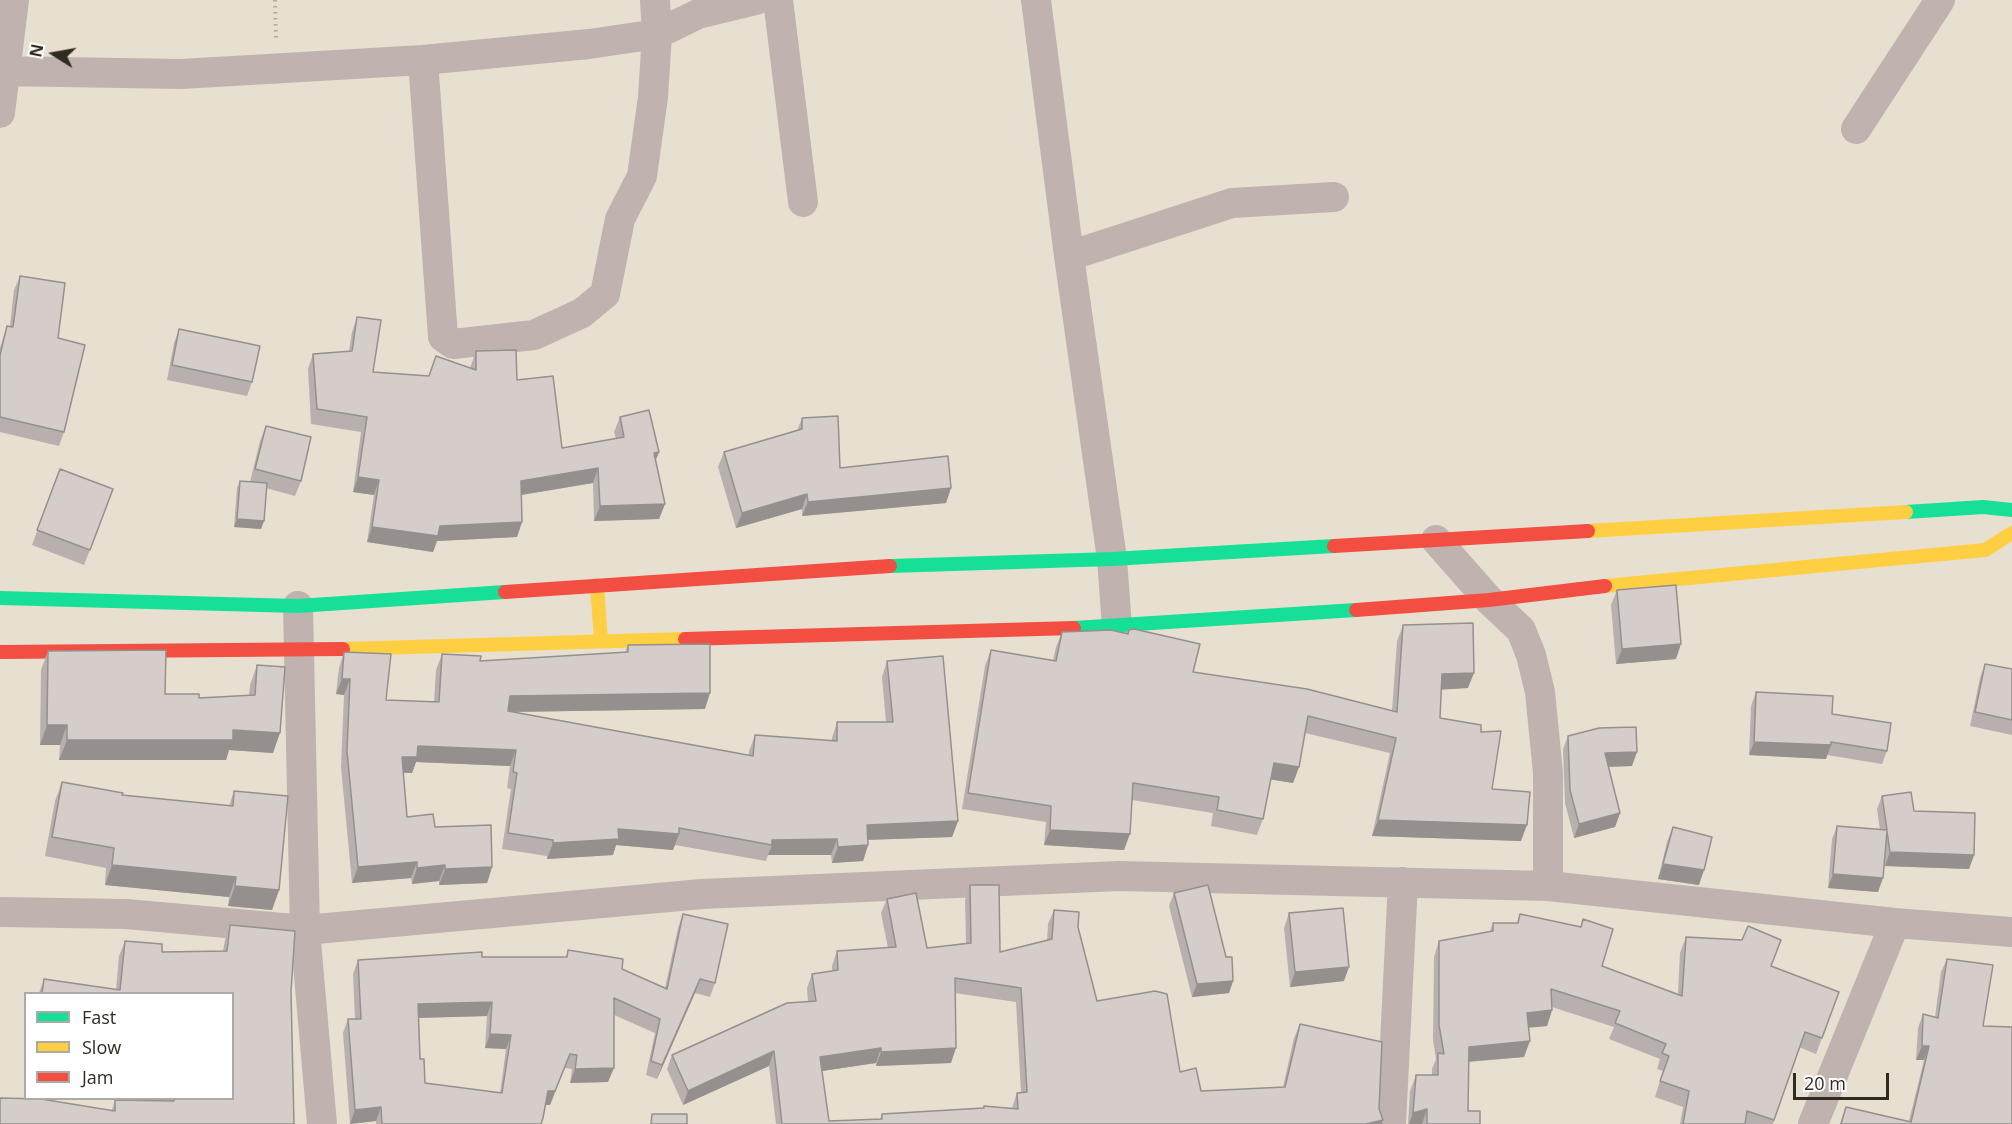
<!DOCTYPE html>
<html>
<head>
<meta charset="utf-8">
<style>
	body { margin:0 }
	#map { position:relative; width:2012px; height:1124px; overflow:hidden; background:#e7e0d0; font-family:"Open Sans",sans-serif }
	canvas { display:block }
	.legend { position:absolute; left:24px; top:992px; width:210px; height:108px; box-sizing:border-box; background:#fff; border:2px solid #acaaa6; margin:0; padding:8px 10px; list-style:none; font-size:18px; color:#302b20 }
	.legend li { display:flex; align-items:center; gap:12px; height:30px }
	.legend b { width:30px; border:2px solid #acaaa6 }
	.north { position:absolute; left:24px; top:24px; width:60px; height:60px; -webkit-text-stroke:4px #fff; paint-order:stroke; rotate:281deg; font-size:16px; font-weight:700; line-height:24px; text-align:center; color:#302b20 }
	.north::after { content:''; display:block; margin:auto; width:21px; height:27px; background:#302b20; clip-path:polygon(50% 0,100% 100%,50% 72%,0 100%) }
	.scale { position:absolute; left:1793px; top:1073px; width:96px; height:27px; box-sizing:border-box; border:3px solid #302b20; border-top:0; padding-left:8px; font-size:18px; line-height:21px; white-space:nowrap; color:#302b20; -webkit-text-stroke:4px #fff; paint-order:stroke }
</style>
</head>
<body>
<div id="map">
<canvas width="2012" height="1124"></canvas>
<ul class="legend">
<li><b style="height:8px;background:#16e098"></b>Fast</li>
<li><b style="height:8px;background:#ffcf43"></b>Slow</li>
<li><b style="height:8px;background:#f24e42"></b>Jam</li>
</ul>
<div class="north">N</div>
<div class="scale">20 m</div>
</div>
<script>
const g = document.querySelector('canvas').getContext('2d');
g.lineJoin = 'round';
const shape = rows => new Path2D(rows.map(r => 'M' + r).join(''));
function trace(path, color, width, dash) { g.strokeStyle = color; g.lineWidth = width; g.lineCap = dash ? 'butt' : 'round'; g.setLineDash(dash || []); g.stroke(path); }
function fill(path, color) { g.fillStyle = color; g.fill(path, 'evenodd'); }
const path = shape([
	[275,0,276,39]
]);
const street = shape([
	[778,0,803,202],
	[1036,0,1069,256,1112,559,1117,627],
	[423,60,443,337,453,344,534,335,582,313,605,294,620,219,642,176,653,97,657,34,655,0],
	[0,71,181,74,423,60,589,44,657,34,698,14,756,0],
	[0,113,14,0],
	[1856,129,1940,0],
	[1069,256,1232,203,1334,197],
	[1436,540,1489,600,1521,630,1531,655,1540,692,1548,773,1548,886],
	[298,606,305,930,322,1124],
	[0,912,126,914,305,930,702,894,1119,876,1548,886,1895,923,2012,932],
	[1391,1124,1403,882],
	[1813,1124,1895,923]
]);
const fast = shape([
	[1906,512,1983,507,2012,510],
	[890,566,1112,559,1334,546],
	[0,598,298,606,505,592],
	[1074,628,1356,610]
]);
const slow = shape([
	[1588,531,1906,512],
	[597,585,601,641],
	[1605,586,1985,550,2012,533],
	[343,649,685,639]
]);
const jam = shape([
	[1334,546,1588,531],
	[505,592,890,566],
	[1356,610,1489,600,1605,586],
	[685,639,1074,628],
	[0,652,343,649]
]);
const wall = shape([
	[20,276,58,338,64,432,59,446,0,432,0,348,7,326,10,326,14,290],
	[357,317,373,372,429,376,470,368,476,351,517,380,562,448,616,439,614,432,620,417,659,452,655,461,665,504,659,519,594,521,593,483,521,495,522,522,517,537,437,541,433,552,367,542,374,495,353,492,361,432,311,424,308,369,313,354,349,351,352,332],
	[179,329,252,382,247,396,167,380,174,343],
	[802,418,840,468,951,488,946,503,802,516,802,509,736,528,718,467,724,452,797,431],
	[266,426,301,481,295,496,266,488,261,529,234,527,237,488,240,481,250,482,260,441],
	[60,469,113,489,84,565,32,545],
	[1617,590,1676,659,1616,664,1611,605],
	[1403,625,1468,688,1441,689,1440,718,1481,732,1492,789,1521,841,1372,836,1390,753,1305,733,1299,767,1293,783,1270,779,1263,819,1257,835,1211,826,1213,813,1132,800,1124,850,1044,845,1046,822,962,809,985,666,991,650,1053,660,1056,647,1062,632,1127,634,1129,630,1193,672,1392,711,1397,641],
	[628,645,705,709,512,712,749,755,749,751,755,735,832,741,832,738,837,722,886,722,882,677,887,661,958,821,952,837,868,840,868,845,863,861,832,863,831,855,768,855,766,861,675,845,673,850,616,845,613,855,547,859,547,856,502,849,511,789,507,788,510,766,416,762,412,773,403,773,407,817,435,827,492,867,487,883,439,885,439,881,412,884,411,878,352,883,341,767,344,695,336,694,339,668,344,652,386,700,434,702,436,670,442,654,480,661,625,653],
	[48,651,165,694,199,698,249,695,250,685,257,665,273,753,229,750,226,760,59,760,60,745,40,745,41,670],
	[1985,664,2012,669,2012,735,1970,726,1980,678],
	[1756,692,1832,714,1887,751,1882,764,1827,755,1826,759,1749,755,1751,706],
	[1568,736,1632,766,1609,767,1620,813,1615,827,1574,838,1565,803,1563,749],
	[62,782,122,795,229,806,234,791,279,890,272,910,228,906,229,897,105,885,106,868,45,856,55,801],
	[1882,796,1914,811,1974,855,1969,869,1885,866,1884,863,1878,892,1828,888,1832,839,1837,826,1880,830,1877,809],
	[1673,827,1699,885,1658,879,1667,842],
	[970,885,1000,952,1047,940,1048,924,1054,910,1078,927,1097,1001,1180,1072,1201,1091,1283,1087,1294,1038,1300,1024,1379,1109,1382,1124,776,1124,769,1066,683,1105,667,1069,672,1055,808,1002,807,988,812,974,832,971,832,966,837,951,888,948,881,913,887,899,927,948,966,943,965,900],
	[955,993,1016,1002,1021,1092,1017,1093,1012,1108,984,1106,983,1108,882,1114,880,1119,829,1121,822,1071,876,1063,876,1066,951,1063],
	[1174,893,1226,957,1233,981,1229,993,1192,997,1169,906],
	[1289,913,1344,981,1290,987,1284,928],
	[683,914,715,983,710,997,695,993,657,1079,646,1075,655,1033,614,1015,608,1082,570,1083,572,1069,565,1068,550,1105,545,1105,541,1124,376,1124,376,1121,350,1124,343,1033,348,1019,355,1019,353,974,358,960,482,957,566,957,568,950,622,969,665,988,678,928],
	[487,1016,485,1048,506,1049,500,1093,425,1083,420,1059,419,1018],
	[1520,914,1602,966,1678,994,1680,953,1686,937,1772,966,1839,992,1816,1054,1799,1047,1773,1124,1680,1124,1683,1107,1655,1097,1663,1071,1657,1069,1660,1059,1609,1039,1614,1027,1552,1007,1552,1010,1547,1026,1528,1028,1524,1057,1469,1062,1468,1111,1480,1124,1408,1124,1410,1091,1416,1075,1432,1075,1432,1069,1436,1059,1433,1040,1434,957,1439,941,1490,931,1493,923,1517,923],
	[230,925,291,992,294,1124,112,1110,115,1100,170,1101,170,1098,232,1098,232,993,39,993,44,979,116,990,119,956,125,941,162,952,223,951,225,940],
	[1947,959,1983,1026,2012,1124,1840,1124,1846,1107,1909,1121,1924,1060,1916,1060,1918,1028,1923,1014,1935,1017,1941,972]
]);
const shadedWall = shape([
	[659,452,653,467,654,453],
	[598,468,593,483,515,496,521,481],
	[358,477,379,480,374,495,353,492],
	[951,488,946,503,802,516,808,502],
	[807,494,802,509,736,528,742,513],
	[665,504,659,519,594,521,600,506],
	[237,519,264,521,261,529,234,527],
	[522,522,517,537,437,541,433,552,367,542,372,527,440,526],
	[1681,644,1676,659,1616,664,1622,649],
	[1474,673,1468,688,1437,690,1442,674],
	[342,679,350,679,344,695,336,694],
	[710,693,705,709,504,712,510,696],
	[47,725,67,725,60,745,40,745],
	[233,730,280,733,273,753,229,750,226,760,59,760,67,740],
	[1754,742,1831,745,1826,759,1749,755],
	[418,746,516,750,510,766,416,762,412,773,396,772,402,757],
	[1637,752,1632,766,1600,767,1605,753],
	[1274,763,1299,767,1293,783,1268,779],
	[1620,813,1615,827,1574,838,1579,824],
	[1378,820,1527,825,1521,841,1372,836],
	[958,821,952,837,861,840,867,825],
	[618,829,679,834,673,850,616,845,613,855,547,859,553,843],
	[1050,830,1130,834,1124,850,1044,845],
	[837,839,831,855,768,855,772,845,772,840],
	[868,845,863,861,832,863,838,847],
	[1890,852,1974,855,1969,869,1885,866],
	[417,862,411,878,352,883,358,867],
	[1663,864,1704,870,1699,885,1658,879],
	[112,865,236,877,229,897,105,885],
	[445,865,439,881,412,884,417,868],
	[492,867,487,883,439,885,445,869],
	[1833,874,1883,878,1878,892,1828,888],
	[235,886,279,890,272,910,228,906],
	[1349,967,1344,981,1290,987,1295,972],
	[700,979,695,993,657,1079,662,1065],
	[1233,981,1229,993,1192,997,1197,984],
	[492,1002,487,1016,413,1018,418,1004],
	[1552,1010,1547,1026,1521,1028,1527,1013],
	[490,1034,511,1035,506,1049,485,1048],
	[1530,1041,1524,1057,1463,1062,1469,1047],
	[1922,1046,1929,1046,1924,1060,1916,1060],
	[881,1048,876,1063,815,1072,820,1057],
	[956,1048,951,1063,876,1066,881,1052],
	[774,1051,769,1066,683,1105,688,1091],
	[570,1054,550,1105,542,1105,548,1091],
	[614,1068,608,1082,570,1083,575,1069],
	[381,1107,376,1121,350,1124,355,1110],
	[1427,1109,1422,1124,1409,1124,1413,1113],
	[1383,1120,1382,1124,1366,1124]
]);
const building = shape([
	[20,276,65,283,58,338,85,345,64,432,0,417,0,355,7,326,13,327,20,276],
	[357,317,381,320,373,372,429,376,436,356,476,370,476,351,516,350,517,380,553,376,562,448,624,437,620,417,649,410,659,452,654,453,665,504,600,506,598,468,521,481,522,522,440,526,438,536,372,527,379,480,358,477,367,417,317,409,313,354,352,351,357,317],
	[179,329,260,346,252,382,172,365,179,329],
	[838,416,840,468,948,456,951,488,808,502,807,494,742,513,724,452,802,429,802,418,838,416],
	[266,426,311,437,301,481,255,469,266,426],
	[60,469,113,489,90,550,37,530,60,469],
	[240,481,267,483,264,521,237,519,240,481],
	[1676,585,1681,644,1622,649,1617,590,1676,585],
	[1473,623,1474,673,1442,674,1440,718,1481,725,1481,732,1501,731,1492,789,1530,792,1527,825,1378,820,1396,738,1308,716,1299,767,1274,763,1263,819,1217,810,1219,797,1133,783,1130,834,1050,830,1051,806,968,793,991,650,1056,661,1062,632,1111,630,1128,634,1129,630,1134,629,1200,644,1193,672,1307,689,1397,712,1403,625,1473,623],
	[710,644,710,693,510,696,508,711,753,756,755,735,837,741,837,722,893,722,887,661,943,656,958,821,867,825,868,845,838,847,837,839,772,840,772,845,679,828,679,834,618,829,619,839,553,843,553,840,508,833,517,773,513,772,516,750,418,746,417,757,402,757,407,817,433,814,435,827,491,825,492,867,445,869,445,865,417,868,417,862,358,867,347,751,350,679,342,679,344,652,391,654,386,700,439,702,442,654,481,656,480,661,628,652,628,645,710,644],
	[166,650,165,694,199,694,199,698,255,695,257,665,285,667,280,733,233,730,233,740,67,740,67,725,47,725,48,651,166,650],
	[1985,664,2012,669,2012,720,1975,712,1985,664],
	[1756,692,1833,696,1832,714,1891,723,1887,751,1831,742,1831,745,1754,742,1756,692],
	[1636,727,1637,752,1605,753,1620,813,1579,824,1570,790,1568,736,1599,728,1636,727],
	[62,782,123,793,122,795,233,806,234,791,288,796,279,890,235,886,236,877,112,865,114,848,52,837,62,782],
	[1911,792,1914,811,1975,813,1974,855,1890,852,1887,831,1883,878,1833,874,1837,826,1887,830,1882,796,1911,792],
	[1673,827,1712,837,1704,870,1663,864,1673,827],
	[970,885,999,885,1000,952,1052,939,1054,910,1079,912,1078,927,1097,1001,1155,991,1167,994,1180,1072,1196,1068,1201,1091,1285,1087,1300,1024,1382,1042,1379,1109,1383,1120,1366,1124,782,1124,774,1051,688,1091,672,1055,787,1003,816,1001,812,974,838,970,837,951,896,947,887,899,916,893,927,948,971,943,970,885],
	[955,978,1021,988,1027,1092,1017,1093,1018,1109,984,1106,984,1108,882,1114,882,1119,829,1121,820,1057,881,1048,881,1052,956,1048,955,978],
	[1208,885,1226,957,1232,957,1233,981,1197,984,1174,893,1208,885],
	[1343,908,1349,967,1295,972,1289,913,1343,908],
	[683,914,728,924,715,983,700,979,662,1065,651,1061,660,1019,614,998,614,1068,575,1069,577,1055,570,1054,555,1091,548,1091,543,1118,541,1124,382,1124,381,1107,355,1110,348,1019,361,1019,358,960,482,952,482,957,567,957,568,950,623,959,622,969,667,989,683,914],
	[492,1002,490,1034,511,1035,502,1093,425,1083,424,1059,420,1059,418,1004,492,1002],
	[1520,914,1581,927,1583,919,1613,929,1602,966,1682,996,1686,937,1742,940,1748,926,1781,940,1771,966,1839,992,1822,1038,1805,1032,1774,1120,1747,1111,1745,1124,1683,1124,1689,1091,1660,1081,1669,1056,1662,1053,1666,1044,1615,1023,1620,1011,1551,989,1552,1010,1527,1013,1530,1041,1469,1047,1468,1111,1480,1111,1480,1124,1427,1124,1427,1109,1413,1113,1416,1075,1438,1075,1438,1053,1444,1054,1439,1025,1439,941,1493,931,1493,923,1518,923,1520,914],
	[230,925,295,931,291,992,294,1124,0,1124,0,1098,41,1099,115,1111,115,1100,174,1101,174,1098,232,1098,232,993,42,993,44,979,120,990,125,941,162,944,162,952,227,951,230,925],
	[1947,959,1993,965,1983,1026,2012,1027,2012,1124,1841,1124,1846,1107,1911,1122,1929,1046,1922,1046,1923,1014,1938,1018,1947,959],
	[652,1114,687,1114,687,1124,651,1124,652,1114]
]);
trace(path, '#b1a9a3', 4, [1.5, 4.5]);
trace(street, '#c0b3af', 30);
trace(fast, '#16e098', 14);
trace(slow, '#ffcf43', 14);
trace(jam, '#f24e42', 14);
fill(wall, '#b7b0ae');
fill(shadedWall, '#95908d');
fill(building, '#d5cdca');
trace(building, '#95908d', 1.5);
</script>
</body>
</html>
